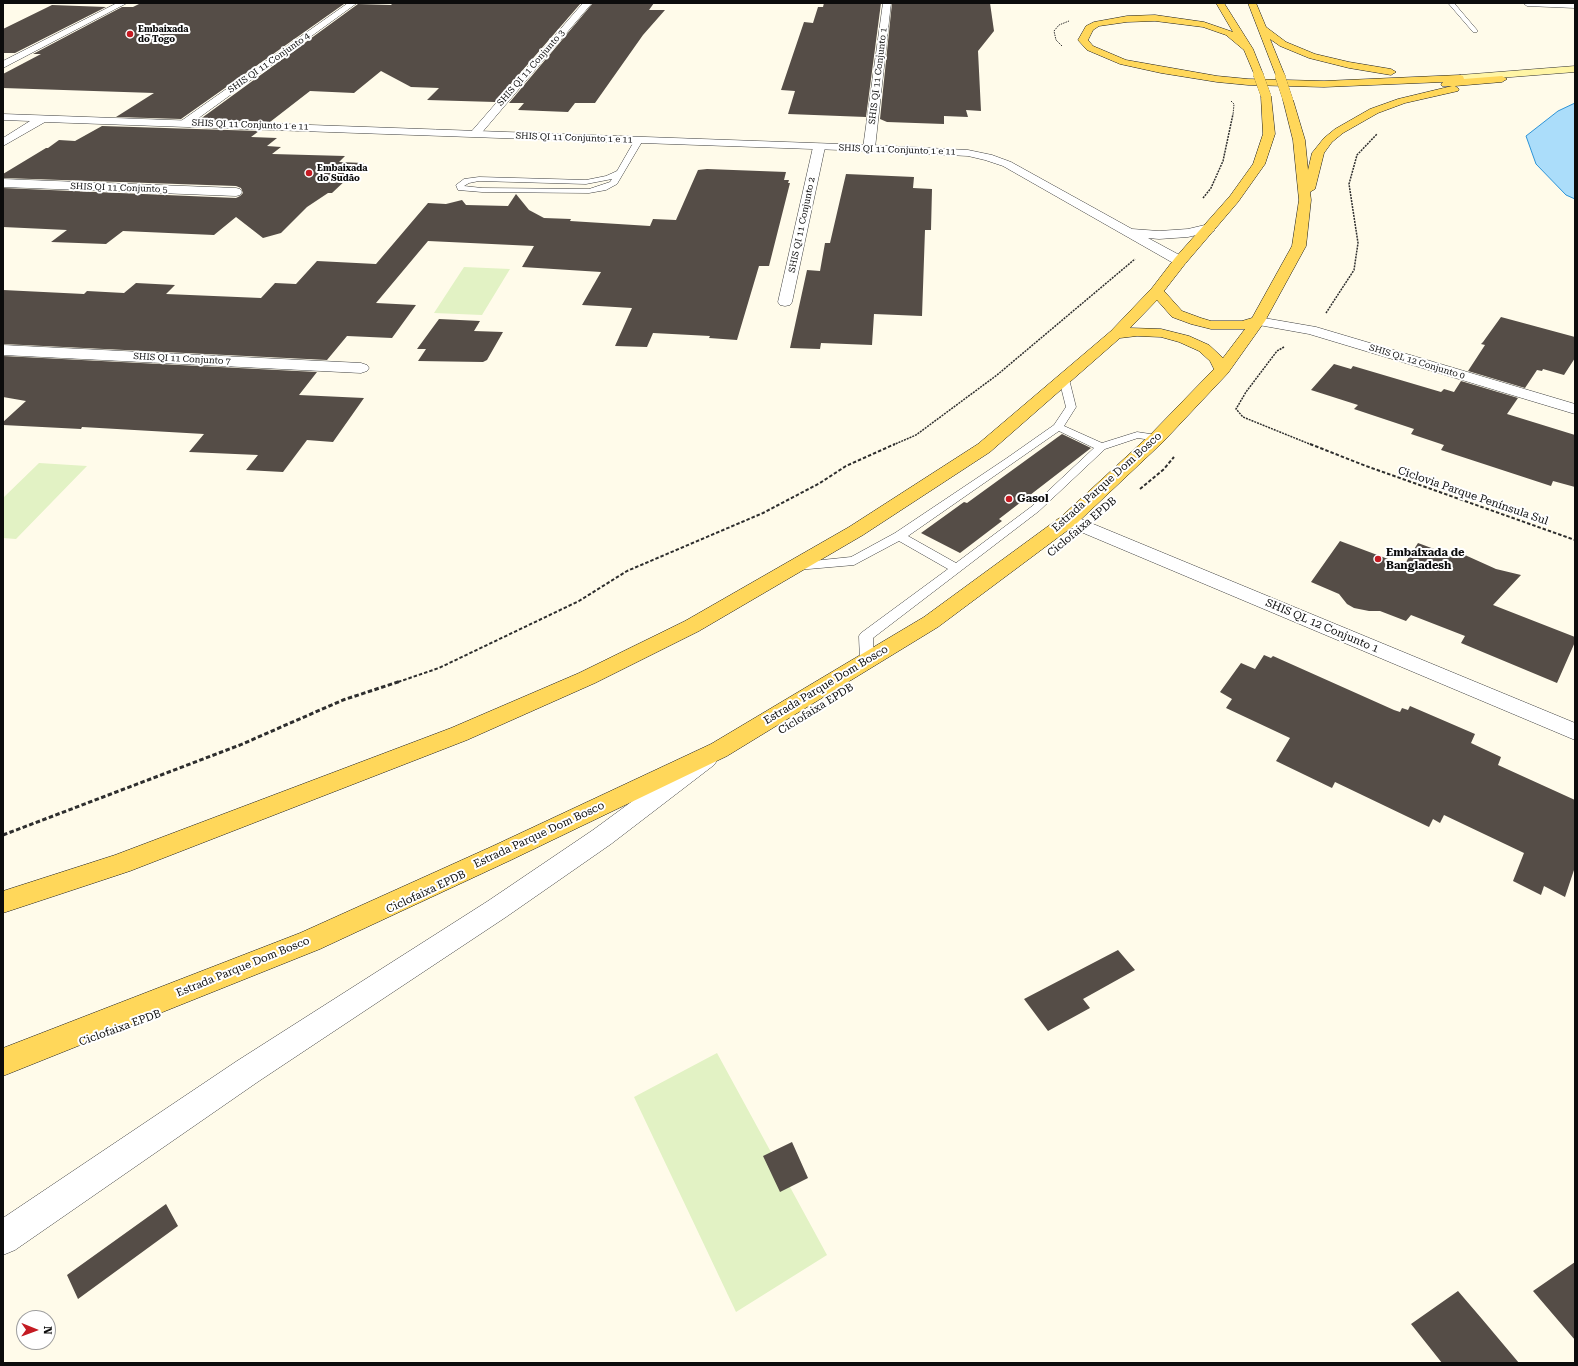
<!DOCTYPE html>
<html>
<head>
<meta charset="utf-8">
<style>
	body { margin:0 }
	#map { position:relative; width:1578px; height:1366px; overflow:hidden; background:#fffbea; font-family:"Roboto Serif",serif }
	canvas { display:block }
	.frame { position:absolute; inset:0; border:4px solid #0c0c0c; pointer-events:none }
	.north { position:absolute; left:16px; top:1310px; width:40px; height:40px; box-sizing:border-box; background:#fff; border:1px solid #9e9e9e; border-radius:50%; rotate:91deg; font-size:11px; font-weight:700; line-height:16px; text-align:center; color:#0c0c0c }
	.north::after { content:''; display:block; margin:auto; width:14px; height:18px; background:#c41b23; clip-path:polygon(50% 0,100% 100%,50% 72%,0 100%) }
</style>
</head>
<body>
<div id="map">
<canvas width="1578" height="1366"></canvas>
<div class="frame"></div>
<div class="north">N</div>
</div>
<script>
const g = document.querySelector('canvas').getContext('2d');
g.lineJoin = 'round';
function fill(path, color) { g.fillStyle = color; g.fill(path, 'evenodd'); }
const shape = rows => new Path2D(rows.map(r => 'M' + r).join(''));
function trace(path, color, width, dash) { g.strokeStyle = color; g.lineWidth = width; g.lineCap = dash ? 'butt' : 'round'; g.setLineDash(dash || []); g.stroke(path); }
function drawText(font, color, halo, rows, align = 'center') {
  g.font = font + ' "Roboto Serif",serif'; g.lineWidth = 4; g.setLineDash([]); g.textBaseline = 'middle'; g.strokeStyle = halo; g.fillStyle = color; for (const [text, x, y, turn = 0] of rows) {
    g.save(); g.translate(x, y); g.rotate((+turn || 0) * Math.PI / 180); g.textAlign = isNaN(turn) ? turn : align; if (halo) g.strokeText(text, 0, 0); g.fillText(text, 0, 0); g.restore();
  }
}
const pitch = shape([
	[464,267,510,269,482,315,434,313],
	[39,463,87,466,16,539,3,538,3,498],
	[717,1053,827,1255,736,1312,634,1097]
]);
const water = shape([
	[1575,103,1575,199,1566,195,1536,164,1526,136,1558,111,1575,103]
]);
const building = shape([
	[141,3,315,3,344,4,181,119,116,117,154,93,3,88,3,74,41,54,33,54,122,7,133,7],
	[393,3,581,3,495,102,427,100,439,88,411,87,381,71,354,93,310,91,270,122,199,120,358,4,391,5],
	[593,3,654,3,649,10,665,10,643,35,595,103,575,103,568,112,518,110,524,103,509,103],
	[824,3,881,3,866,117,788,114,795,91,781,90,804,22,813,23,818,7,823,7],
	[892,3,990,3,994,31,978,51,981,111,966,110,968,117,944,116,944,124,887,122,880,119],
	[52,5,106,7,15,53,3,53,3,29],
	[102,126,259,131,251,137,277,138,267,146,281,147,272,154,345,156,339,162,364,163,332,193,328,193,307,207,281,233,263,238,236,217,214,235,123,231,106,244,51,242,67,230,3,227,3,188,236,198,240,196,243,193,241,188,236,186,3,178,3,174,46,148,48,148,59,140,75,141],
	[707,169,786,172,784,180,789,180,788,183,790,183,769,266,759,266,737,340,709,338,710,336,653,333,647,347,615,346,632,308,582,305,601,272,522,267,534,246,428,241,376,303,416,305,392,338,347,336,327,360,3,344,3,290,84,294,87,291,124,293,136,283,175,285,166,294,261,298,275,283,296,284,317,261,376,264,428,203,446,204,462,200,466,205,508,206,516,194,529,210,544,218,571,219,570,221,650,226,653,219,676,220,698,170],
	[846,174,914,177,913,188,932,189,931,230,925,230,922,316,874,314,872,345,821,343,820,349,790,348,807,270,820,271,825,243,830,243],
	[1501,317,1575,337,1575,358,1564,375,1543,369,1542,371,1537,370,1525,388,1468,371,1485,345,1481,344,1483,342],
	[439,319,480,321,474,331,503,332,487,360,483,362,418,361,426,349,417,349],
	[3,356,317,372,299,395,364,398,333,442,307,440,283,472,246,470,258,455,189,452,204,434,82,427,81,429,3,425,3,422,26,401,3,397],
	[1334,364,1351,369,1353,366,1441,392,1444,389,1454,392,1461,381,1518,398,1507,414,1575,435,1575,487,1553,481,1551,486,1441,450,1444,445,1411,434,1414,429,1354,409,1358,405,1311,390],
	[1062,434,1091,448,999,519,1002,521,960,553,921,533,964,502,967,503],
	[1340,541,1404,565,1418,543,1453,556,1456,551,1496,569,1521,575,1493,605,1575,637,1575,642,1557,683,1461,643,1465,636,1411,615,1406,621,1380,611,1369,611,1354,608,1347,604,1339,594,1311,582],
	[1264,655,1271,658,1273,656,1394,710,1400,712,1402,708,1408,710,1410,706,1475,734,1471,743,1501,757,1498,765,1575,800,1575,867,1565,897,1544,886,1541,895,1513,881,1524,853,1444,815,1440,823,1433,819,1429,827,1335,782,1332,788,1276,761,1290,738,1226,708,1232,699,1220,692,1241,663,1255,669],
	[1118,950,1135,970,1083,999,1090,1008,1048,1031,1024,999],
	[792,1142,808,1178,780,1192,763,1156],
	[166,1204,178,1226,78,1299,67,1275],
	[1575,1262,1575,1340,1533,1291],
	[1458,1291,1482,1319,1519,1363,1442,1363,1411,1324]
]);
const pathFar3 = shape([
	[1062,46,1056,40,1054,31,1059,25,1069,21],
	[1231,101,1234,104,1233,115]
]);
const pathFar2 = shape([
	[1203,198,1211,188,1223,161,1233,114],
	[1326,313,1354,270,1358,243,1349,184,1357,155,1377,134],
	[1284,347,1277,351,1246,392,1236,409,1243,417,1312,445],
	[893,445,916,435,997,375,1135,259]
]);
const pathFar1 = shape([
	[1310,444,1366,466,1575,540],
	[1140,489,1164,469,1174,457],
	[398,682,439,668,579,601,627,571,763,513,820,483,846,466,895,444]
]);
const path = shape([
	[3,835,240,745,343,700,401,681]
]);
const service = shape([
	[1448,3,1454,3,1477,30,1477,32,1473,32,1448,3],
	[636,138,639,138,643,140,617,184,606,190,589,193,482,192,458,190,456,185,464,179,479,177,586,180,606,176,617,171,636,138],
	[612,179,610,182,589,189,482,188,464,186,469,183,479,181,586,184,612,179],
	[1064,376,1069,379,1076,407,1064,426,1102,443,1137,432,1157,435,1162,438,1157,441,1138,438,1105,449,1039,511,873,638,874,661,872,664,867,666,862,664,860,661,859,636,861,633,948,569,899,541,854,565,797,570,793,569,791,566,793,563,851,557,895,533,1007,458,1054,425,1066,407,1059,379,1064,376],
	[1059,431,1094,448,1031,507,956,563,908,536,1059,431]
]);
const minor = shape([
	[117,3,127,3,3,68,3,61,117,3],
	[348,3,357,3,189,125,181,125,180,123,181,121,348,3],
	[583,3,592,3,479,136,471,136,469,134,471,132,583,3],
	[883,3,891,3,875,148,873,150,869,151,865,150,863,148,883,3],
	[1523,3,1575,3,1575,8,1527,6,1523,3],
	[819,144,823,145,825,147,792,302,790,305,785,306,780,305,778,302,813,147,815,145,819,144],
	[3,179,236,188,240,189,242,192,240,195,236,196,3,187,3,179],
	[1258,317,1316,327,1575,404,1575,414,1309,334,1253,324,1251,321,1253,318,1258,317],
	[3,345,361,363,367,365,369,368,367,371,361,373,3,355,3,345],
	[1069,514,1575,723,1575,740,1062,524,1060,520,1062,516,1069,514],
	[706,750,714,753,718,759,714,765,611,844,506,917,259,1081,15,1250,3,1255,3,1218,237,1061,488,901,593,830,698,753,706,750]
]);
const tertiary = shape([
	[3,114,869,145,968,150,992,155,1011,162,1132,229,1159,231,1188,229,1209,224,1214,225,1215,228,1214,231,1188,237,1159,239,1148,238,1185,258,1187,261,1185,264,1175,264,1003,166,985,160,968,156,869,151,45,122,3,146,3,138,30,121,3,120,3,114]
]);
const secondary = shape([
	[1575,66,1575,72,1460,81,1455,78,1460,75,1575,66]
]);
const primary = shape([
	[1216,3,1224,3,1253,49,1263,74,1261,76,1255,76,1244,50,1226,35,1203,27,1155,21,1127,22,1099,26,1093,30,1088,40,1093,46,1126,60,1217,76,1248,79,1324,81,1460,75,1463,76,1464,79,1502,76,1507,79,1502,82,1455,86,1459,89,1458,91,1405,103,1378,113,1343,133,1332,142,1324,153,1315,189,1310,192,1311,200,1306,246,1265,321,1228,373,1163,442,1076,524,938,627,727,756,511,860,320,949,3,1076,3,1048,300,933,493,846,711,744,924,617,1062,516,1151,434,1214,369,1210,361,1199,351,1179,342,1161,337,1137,336,1120,338,990,452,863,535,699,631,595,683,467,740,130,871,3,913,3,891,115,855,451,728,579,673,685,621,849,527,978,444,1111,331,1152,288,1175,258,1230,196,1253,164,1263,134,1261,96,1266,93,1271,96,1275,134,1265,164,1238,202,1185,264,1164,291,1182,311,1201,318,1211,321,1242,321,1252,318,1292,246,1299,200,1293,140,1283,100,1284,98,1288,97,1293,100,1305,140,1308,170,1312,153,1324,138,1335,129,1370,109,1398,99,1452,86,1442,86,1441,84,1443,82,1324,87,1248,85,1217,82,1161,73,1120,64,1087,50,1078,40,1086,26,1094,22,1127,16,1155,15,1204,22,1233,32,1216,3],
	[1157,300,1172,317,1191,324,1211,329,1245,329,1223,358,1209,345,1189,336,1161,329,1130,328,1157,300],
	[1248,3,1256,3,1266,27,1286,42,1315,54,1349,62,1391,69,1396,72,1391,75,1349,68,1309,58,1280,46,1270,39,1285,76,1280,79,1277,78,1248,3]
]);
const primaryBridge = shape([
	[1258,74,1266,96],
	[1280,76,1288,100]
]);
const markers = [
	[130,34,4,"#c41b23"],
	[309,173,4,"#c41b23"],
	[1009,499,4,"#c41b23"],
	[1378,559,4,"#c41b23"]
];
const farPoinames = [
	["Embaixada",138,29],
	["do Togo",138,39],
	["Embaixada",317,168],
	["do Sudão",317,178]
];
const farStreetnames = [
	["SHIS QI 11 Conjunto 4",269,63,-35],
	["SHIS QI 11 Conjunto 3",531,68,-49],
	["SHIS QI 11 Conjunto 1",878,76,-83],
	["SHIS QI 11 Conjunto 1 e 11",250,125,2],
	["SHIS QI 11 Conjunto 1 e 11",574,138,2],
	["SHIS QI 11 Conjunto 1 e 11",897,150,2],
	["SHIS QI 11 Conjunto 5",119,188,2],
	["SHIS QI 11 Conjunto 2",802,225,-78],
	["SHIS QI 11 Conjunto 7",182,359,3],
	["SHIS QL 12 Conjunto 0",1417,362,17]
];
const streetNames = [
	["Estrada Parque Dom Bosco",1107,482,-42],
	["Ciclovia Parque Península Sul",1473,496,19],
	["Ciclofaixa EPDB",1082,527,-40],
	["SHIS QL 12 Conjunto 1",1322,626,23],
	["Estrada Parque Dom Bosco",826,685,-31],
	["Ciclofaixa EPDB",816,709,-32],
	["Estrada Parque Dom Bosco",539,835,-25],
	["Ciclofaixa EPDB",426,892,-25],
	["Estrada Parque Dom Bosco",243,967,-22],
	["Ciclofaixa EPDB",120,1028,-20]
];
const poiNames = [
	["Gasol",1017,499],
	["Embaixada de",1386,553],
	["Bangladesh",1386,566]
];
fill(pitch, '#e2f2c4');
fill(water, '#abddfa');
trace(water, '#2d93d6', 1);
fill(building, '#554d47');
trace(service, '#3f3f3f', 1);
trace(minor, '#3f3f3f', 1);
trace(tertiary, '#3f3f3f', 1);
trace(secondary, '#2e2e2e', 1);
trace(primary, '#1d1d1d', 1);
trace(pathFar3, '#2e2e2e', 1, [1.5, 1]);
trace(pathFar2, '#2e2e2e', 1.5, [2, 1]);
trace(pathFar1, '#2e2e2e', 2, [3.5, 2]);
trace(path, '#2e2e2e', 3, [4.5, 2.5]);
fill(service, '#fff');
fill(minor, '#fff');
fill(tertiary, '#fff');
fill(secondary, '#fff5a5');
fill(primary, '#ffd75a');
trace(primaryBridge, '#1d1d1d', 10, []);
trace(primaryBridge, '#ffd75a', 10);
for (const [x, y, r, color] of markers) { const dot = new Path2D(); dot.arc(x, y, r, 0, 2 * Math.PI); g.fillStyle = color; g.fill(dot); trace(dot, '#fff', 1.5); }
drawText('bold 9px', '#0c0c0c', '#fff', farPoinames, 'left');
drawText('9px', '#0c0c0c', '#fff', farStreetnames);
drawText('11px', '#0c0c0c', '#fff', streetNames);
drawText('bold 11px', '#0c0c0c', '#fff', poiNames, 'left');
</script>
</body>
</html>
